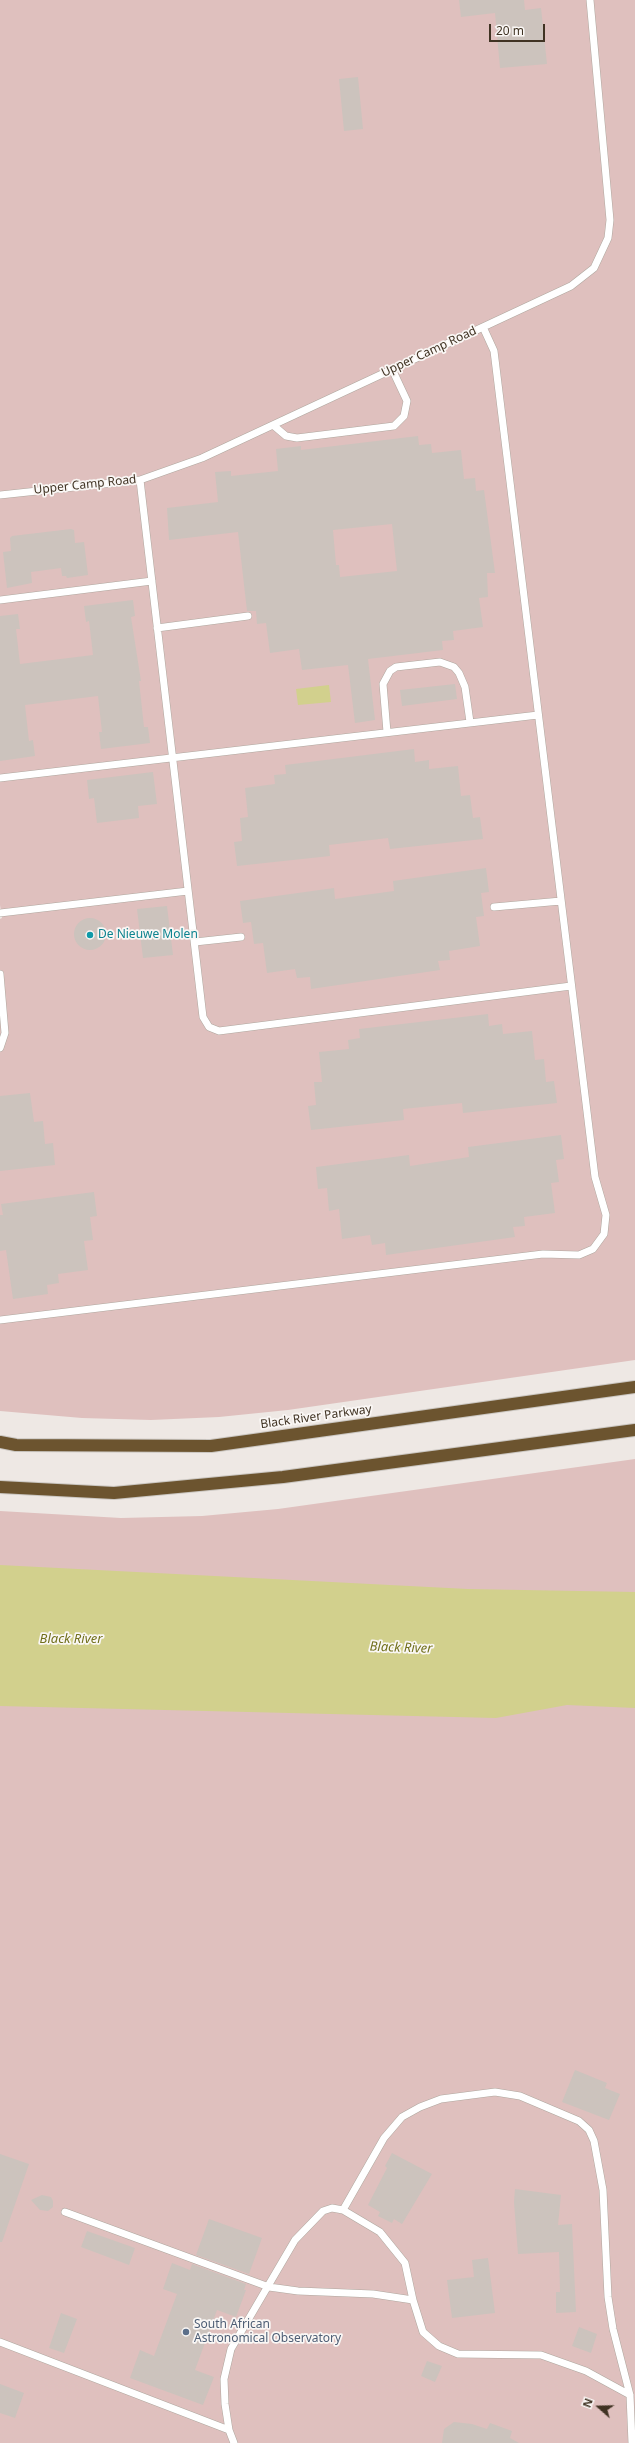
<!DOCTYPE html>
<html>
<head>
<meta charset="utf-8">
<style>
	body { margin:0 }
	#map { position:relative; width:635px; height:2443px; overflow:hidden; background:#eee8e4; font-family:"Noto Sans",sans-serif }
	canvas { display:block }
	.north { position:absolute; left:579px; top:2387px; width:40px; height:40px; -webkit-text-stroke:3px #faf7f5; paint-order:stroke; rotate:290deg; font-size:11px; font-weight:700; line-height:16px; text-align:center; color:#403323 }
	.north::after { content:''; display:block; margin:auto; width:14px; height:18px; background:#403323; clip-path:polygon(50% 0,100% 100%,50% 72%,0 100%) }
	.scale { position:absolute; left:489px; top:24px; width:56px; height:18px; box-sizing:border-box; border:2px solid #403323; border-top:0; padding-left:5px; font-size:12px; line-height:14px; white-space:nowrap; color:#403323; -webkit-text-stroke:3px #faf7f5; paint-order:stroke }
</style>
</head>
<body>
<div id="map">
<canvas width="635" height="2443"></canvas>
<div class="north">N</div>
<div class="scale">20 m</div>
</div>
<script>
const g = document.querySelector('canvas').getContext('2d');
g.lineJoin = 'round';
function fill(path, color) { g.fillStyle = color; g.fill(path, 'evenodd'); }
const shape = rows => new Path2D(rows.map(r => 'M' + r).join(''));
function trace(path, color, width, dash) { g.strokeStyle = color; g.lineWidth = width; g.lineCap = dash ? 'butt' : 'round'; g.setLineDash(dash || []); g.stroke(path); }
function drawText(font, color, halo, rows, align = 'center') {
  g.font = font + ' "Noto Sans",sans-serif'; g.lineWidth = 3.5; g.setLineDash([]); g.textBaseline = 'middle'; g.strokeStyle = halo; g.fillStyle = color; for (const [text, x, y, turn = 0] of rows) {
    g.save(); g.translate(x, y); g.rotate((+turn || 0) * Math.PI / 180); g.textAlign = isNaN(turn) ? turn : align; if (halo) g.strokeText(text, 0, 0); g.fillText(text, 0, 0); g.restore();
  }
}
const green = shape([
	[0,0,635,0,635,1360,288,1410,219,1417,151,1420,82,1418,0,1411,0,919,2,918,0,905],
	[635,1459,635,2443,0,2443,0,1511,121,1518,202,1516,278,1509]
]);
const water = shape([
	[329,685,331,702,298,705,296,689],
	[0,1565,468,1589,635,1592,635,1708,567,1705,496,1718,0,1706]
]);
const building = shape([
	[459,0,524,0,525,10,541,8,547,64,500,68,495,13,461,17],
	[358,77,363,129,344,131,339,79],
	[418,436,419,445,431,444,432,453,461,450,464,479,475,478,476,491,484,490,495,573,487,573,488,597,479,598,483,627,453,631,454,640,442,641,443,650,368,659,375,720,355,723,348,665,302,670,299,649,270,653,266,623,257,624,256,611,247,611,238,532,169,540,167,508,218,502,215,472,231,471,231,476,278,471,276,449,301,446,301,450],
	[392,524,397,571,340,577,339,565,336,565,333,530],
	[71,529,74,530,75,543,84,542,88,575,67,578,66,576,62,576,61,568,31,572,32,583,7,588,3,552,11,551,10,538,12,536],
	[133,600,135,616,131,617,141,681,139,681,144,727,148,727,150,743,101,749,99,732,102,732,98,696,25,705,29,741,33,740,35,756,0,761,0,616,18,614,20,629,16,629,20,664,93,655,89,621,86,622,84,606],
	[455,684,457,699,402,706,400,690],
	[414,749,415,762,429,760,429,769,458,766,461,796,470,795,473,818,480,817,483,839,390,849,388,838,329,845,330,856,237,866,234,842,242,841,240,818,248,817,245,788,275,784,274,775,286,774,285,765],
	[153,772,157,804,138,806,139,818,97,823,94,798,89,799,87,780],
	[486,868,489,892,481,893,484,916,476,917,480,946,449,951,450,960,438,961,440,970,311,989,310,977,297,978,295,969,267,973,263,943,254,944,251,922,243,923,240,901,334,888,335,899,394,891,393,881],
	[167,906,173,955,143,958,137,909],
	'74 934a16 16 0 1 1 32 0a16 16 0 1 1-32 0Z',
	[488,1014,489,1026,502,1024,503,1034,532,1031,535,1060,544,1059,546,1082,554,1081,557,1103,463,1113,462,1103,403,1109,404,1120,311,1130,308,1106,316,1105,314,1082,322,1082,319,1052,349,1049,348,1040,360,1038,359,1029],
	[30,1093,34,1122,43,1121,45,1144,53,1143,55,1165,0,1171,0,1096],
	[561,1135,564,1159,556,1160,559,1182,551,1183,555,1213,524,1217,525,1226,513,1227,515,1237,386,1255,385,1243,372,1245,370,1235,342,1239,339,1209,329,1211,327,1188,318,1189,316,1167,409,1155,410,1166,469,1157,468,1147],
	[94,1192,97,1216,90,1217,93,1240,84,1241,88,1270,58,1274,59,1283,47,1285,48,1294,13,1299,6,1250,0,1251,0,1215,3,1215,1,1204],
	[575,2070,607,2083,605,2088,620,2094,609,2120,562,2102],
	[392,2153,432,2174,402,2224,394,2219,392,2223,378,2216,380,2212,368,2205,387,2168,385,2166],
	[0,2154,29,2164,2,2242,0,2242],
	[515,2189,561,2195,558,2225,572,2224,576,2312,556,2313,556,2292,560,2292,559,2252,518,2254,514,2202],
	[42,2195,51,2197,53,2201,53,2207,48,2211,40,2210,31,2200],
	[209,2219,262,2238,249,2274,196,2255],
	[87,2231,135,2248,129,2265,81,2247],
	[488,2258,495,2313,452,2318,447,2280,474,2277,472,2260],
	[172,2263,190,2270,192,2264,246,2284,244,2290,246,2290,236,2317,217,2310,195,2370,214,2377,203,2405,130,2378,140,2350,154,2356,177,2294,163,2289],
	[61,2313,77,2319,64,2353,49,2348],
	[579,2327,597,2334,591,2353,572,2346],
	[427,2361,442,2366,435,2382,421,2376],
	[0,2384,24,2393,15,2418,0,2413],
	[454,2422,472,2424,487,2429,490,2423,512,2431,510,2438,519,2443,442,2443,444,2429]
]);
const service = shape([
	[273,425,286,436,297,438,394,426,404,416,407,401,392,369],
	[140,480,203,1017,209,1027,219,1031,571,986],
	[0,495,140,480,202,458,571,286,594,268,608,238,610,220,590,0],
	[0,600,152,581],
	[157,628,248,616],
	[387,732,383,684,390,671,396,667,440,662,454,667,459,673,465,687,470,722],
	[0,778,538,715],
	[494,907,561,901],
	[0,913,188,891],
	[195,942,241,937],
	[0,974,5,1033,0,1048],
	[0,1320,543,1254,579,1255,593,1249,604,1234,606,1215,595,1177,494,351,483,327],
	[343,2210,384,2138,402,2117,420,2107,441,2099,495,2092,520,2096,579,2121,589,2130,594,2141,603,2190,608,2297,613,2329,630,2395,632,2443],
	[65,2212,269,2287,298,2291,373,2294,413,2300],
	[0,2342,229,2430],
	[234,2443,229,2430,225,2404,224,2379,231,2349,295,2240,323,2211,332,2208,343,2210,380,2232,405,2263,413,2300,423,2332,439,2346,458,2354,541,2355,586,2371,630,2395]
]);
const motorway = shape([
	[0,1442,16,1445,211,1446,635,1387],
	[0,1487,114,1493,283,1477,635,1430]
]);
const markers = [
	[90,935,4,"#0f9aa8"],
	[186,2332,4,"#5c6f8a"]
];
const streetNames = [
	["Upper Camp Road",429,352,-25],
	["Upper Camp Road",85,485,-6],
	["Black River Parkway",316,1417,-8]
];
const cultureNames = [
	["De Nieuwe Molen",98,935]
];
const serviceNames = [
	["South African",194,2325],
	["Astronomical Observatory",194,2339]
];
const waterNames = [
	["Black River",71,1639],
	["Black River",401,1648,2]
];
fill(green, '#dfc0be');
fill(water, '#d2d08d');
fill(building, '#ccc3bd');
trace(service, '#afa79f', 8);
trace(motorway, '#cac6c1', 14);
trace(service, '#fff', 7);
trace(motorway, '#6c542f', 12);
for (const [x, y, r, color] of markers) { const dot = new Path2D(); dot.arc(x, y, r, 0, 2 * Math.PI); g.fillStyle = color; g.fill(dot); trace(dot, '#faf7f5', 1.5); }
drawText('12px', '#403323', '#faf7f5', streetNames);
drawText('12px', '#0d838f', '#faf7f5', cultureNames, 'left');
drawText('12px', '#4e5e75', '#faf7f5', serviceNames, 'left');
drawText('italic 13px', '#71701c', '#faf7f5', waterNames);
</script>
</body>
</html>
